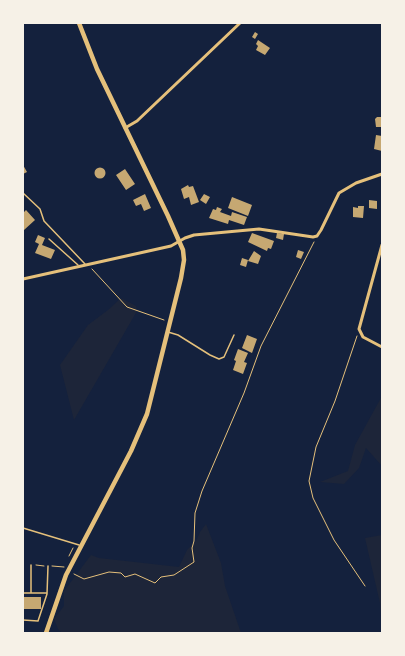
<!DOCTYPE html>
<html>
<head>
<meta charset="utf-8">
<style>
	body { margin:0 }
	#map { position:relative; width:405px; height:656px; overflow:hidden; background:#14213d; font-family:"Playfair Display",serif }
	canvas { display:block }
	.frame { position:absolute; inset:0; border:24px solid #f6f1e7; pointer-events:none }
</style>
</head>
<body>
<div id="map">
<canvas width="405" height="656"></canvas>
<div class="frame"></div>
</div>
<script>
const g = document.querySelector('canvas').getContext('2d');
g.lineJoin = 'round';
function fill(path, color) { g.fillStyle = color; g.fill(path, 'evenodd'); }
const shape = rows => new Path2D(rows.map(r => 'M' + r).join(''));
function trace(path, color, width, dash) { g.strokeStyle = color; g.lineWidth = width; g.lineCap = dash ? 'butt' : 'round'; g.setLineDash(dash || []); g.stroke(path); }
const green = shape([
	[121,298,136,306,137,311,74,420,60,365,88,325,108,310],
	[382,396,382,466,366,448,359,468,344,484,320,482,348,471,355,445],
	[206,524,221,563,225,586,241,633,62,633,58,629,54,619,64,606,64,591,91,555,99,558,179,567,187,550,196,541,200,532],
	[382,535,382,630,380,603,365,538]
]);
const building = shape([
	[255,32,258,34,255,39,252,37],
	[258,40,270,48,265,55,256,50,258,46,256,44],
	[377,117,382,117,382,127,376,127,375,119],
	[376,135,382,136,382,151,374,149],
	[23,165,27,172,23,174],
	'94.5 173a5.5 5.5 0 1 1 11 0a5.5 5.5 0 1 1-11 0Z',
	[125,169,135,184,126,190,116,175],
	[188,185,189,187,193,186,199,202,191,205,189,197,184,199,181,189],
	[145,194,151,208,144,211,141,204,136,206,133,200],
	[204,194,210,197,206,204,200,200],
	[232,197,252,205,248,216,228,208],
	[369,200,377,201,377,209,369,208],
	[358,206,364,206,363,218,353,217,353,207,358,208],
	[217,207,222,209,220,212,231,216,232,212,247,217,244,225,229,220,228,224,209,218,213,209,216,210],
	[26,210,35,220,24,230,23,213],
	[252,233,274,241,271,249,268,248,267,251,248,242],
	[277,233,284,234,283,240,276,238],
	[38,235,45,238,42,245,55,250,51,259,35,253,39,244,35,242],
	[298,250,304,252,301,259,296,257],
	[254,251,261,256,258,264,248,261],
	[242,258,248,260,246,267,240,265],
	[247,335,257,339,252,353,242,348],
	[238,349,248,353,244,362,247,363,243,374,233,370,236,361,234,360],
	[23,597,41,597,41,609,23,609]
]);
const path = shape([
	[92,269,127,307,164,320],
	[357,336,335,401,316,447,309,481,313,498,334,540,365,586],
	[69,556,73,548],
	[36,565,44,566],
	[52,566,64,567],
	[74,574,84,579,109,572,121,573,125,577,135,574,155,583,161,577,174,575,194,562,192,548,194,541,195,513,202,491,244,393,261,346,314,242]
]);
const service = shape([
	[23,193,40,209,44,221,85,264],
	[49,239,78,265],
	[168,332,178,335,210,355,219,359,224,357,234,335],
	[23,528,79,545],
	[23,593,31,593,31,565],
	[31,593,47,593],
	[23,620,38,621,47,594,48,566]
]);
const minor = shape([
	[125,128,137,121,240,23],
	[382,245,359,329,363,337,382,347],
	[23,279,171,246,185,238,194,235,259,229,313,237,317,236,321,230,339,193,356,183,382,174]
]);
const secondary = shape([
	[46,633,66,575,131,451,147,414,181,278,184,260,183,250,168,216,97,69,79,23]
]);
fill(green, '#1d2539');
fill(building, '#c6a872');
trace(path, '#e5c07b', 1);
trace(service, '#e5c07b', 1.5);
trace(minor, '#e5c07b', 3);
trace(secondary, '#e5c07b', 4.5);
</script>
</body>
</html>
